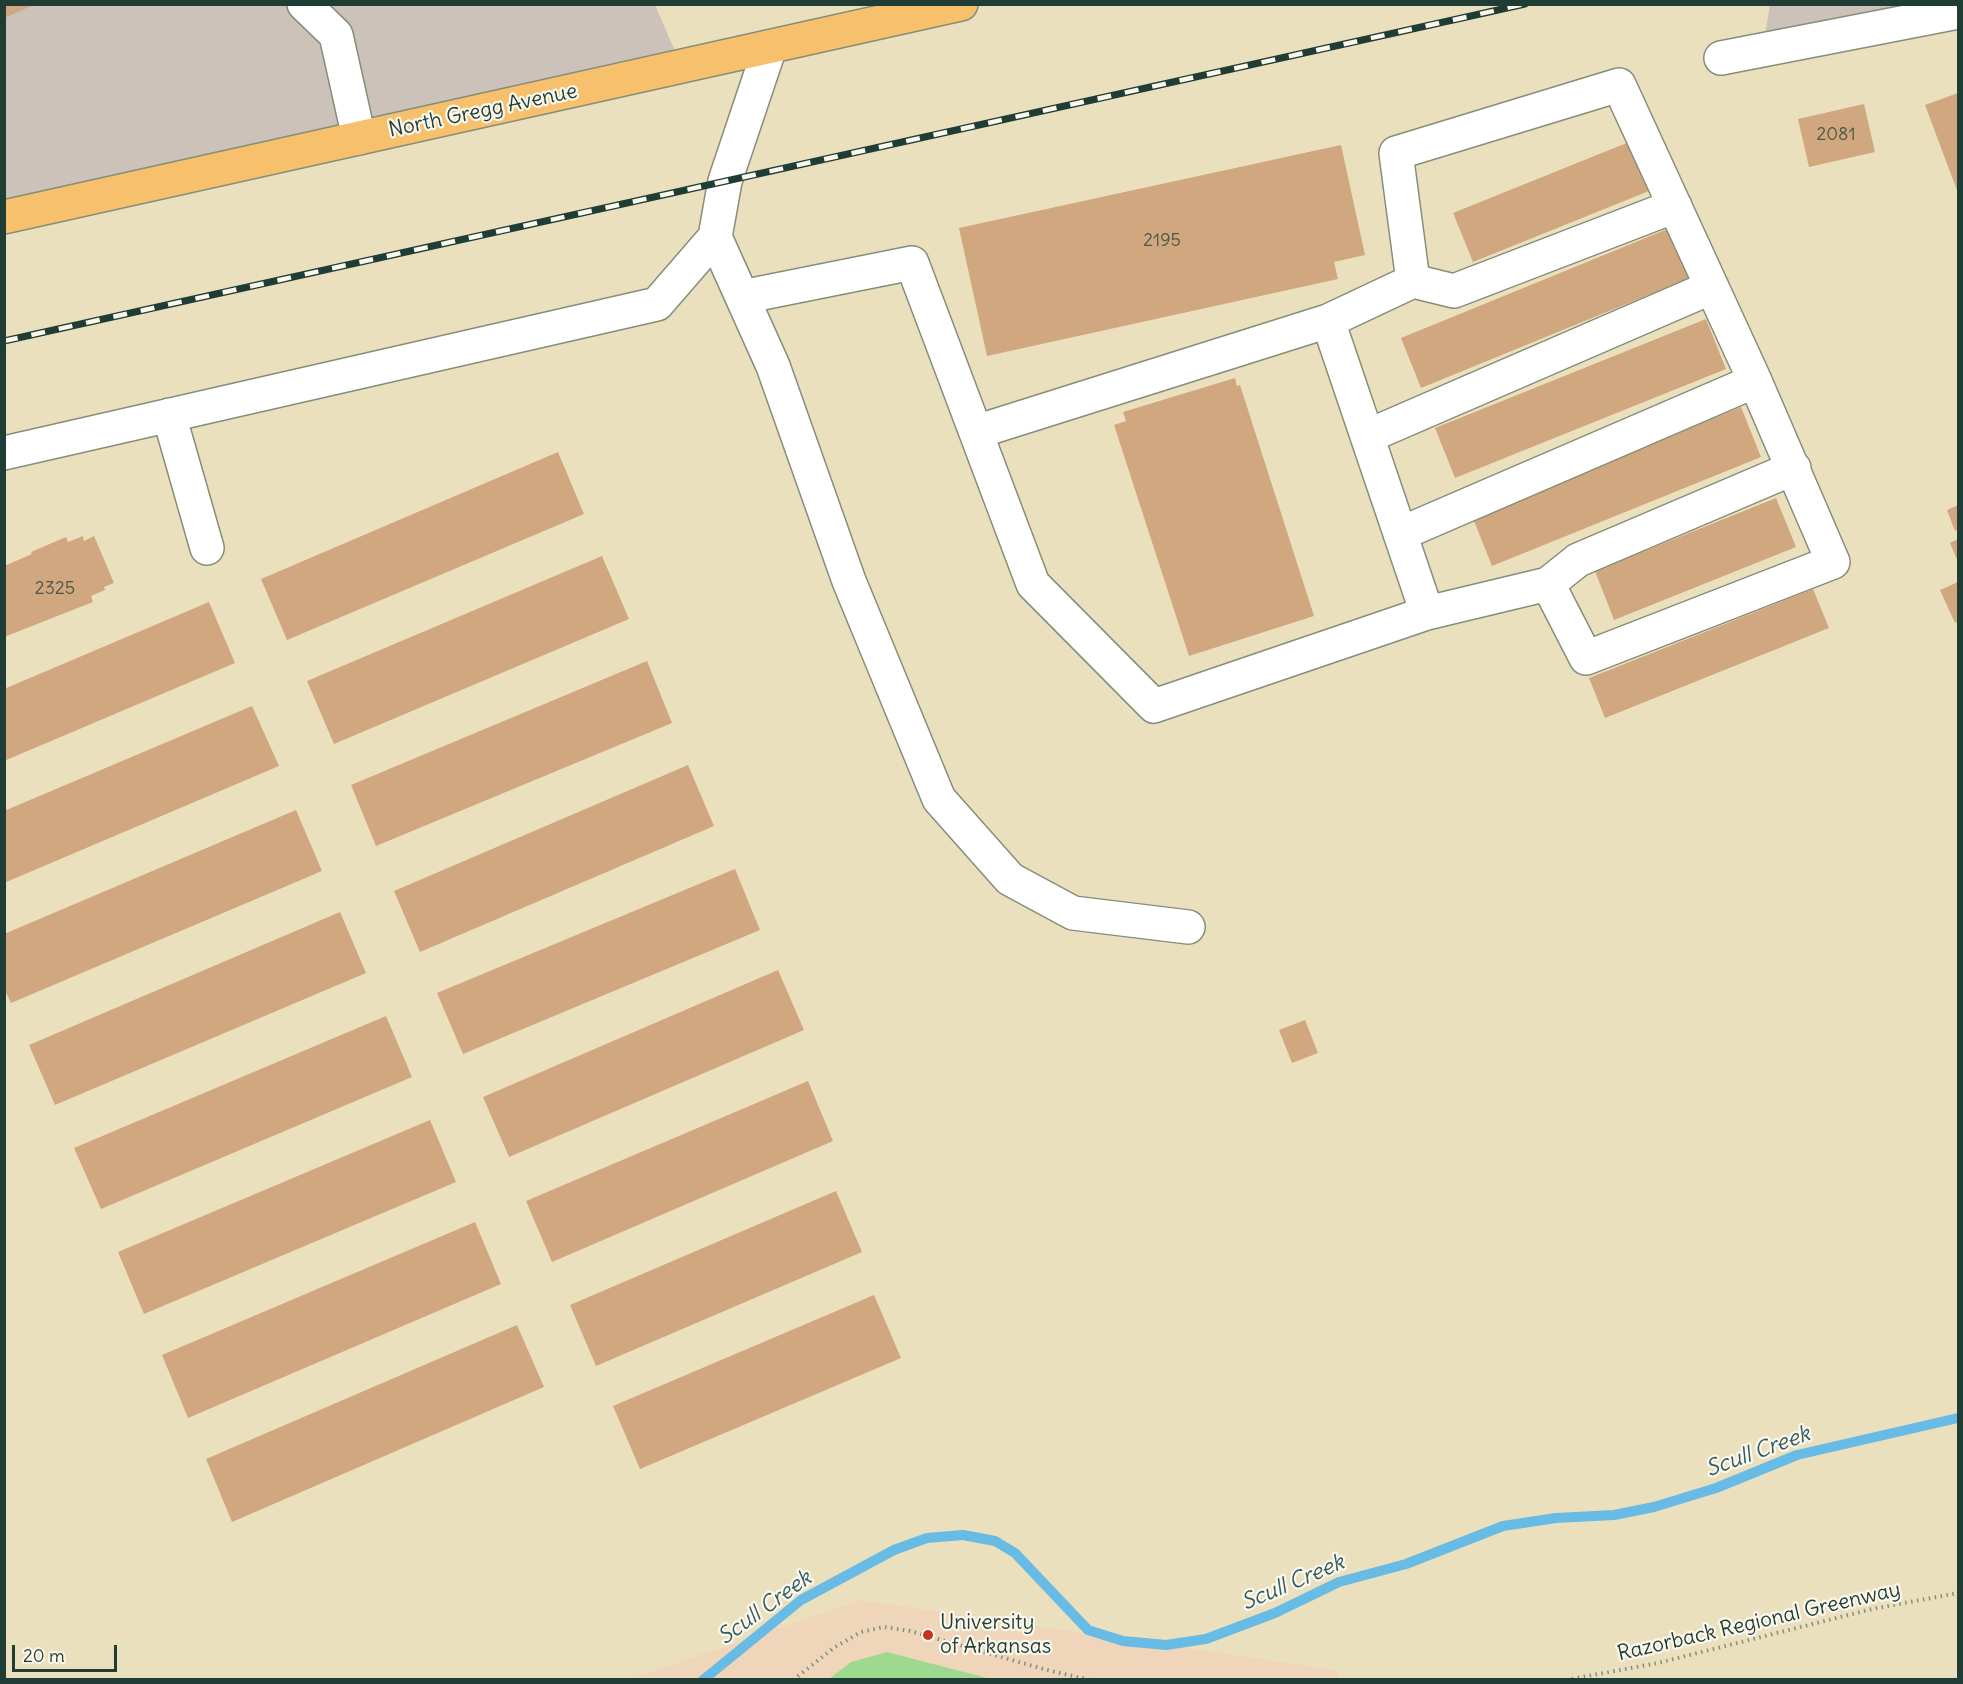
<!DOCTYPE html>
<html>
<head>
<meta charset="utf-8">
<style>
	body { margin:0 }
	#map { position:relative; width:1963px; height:1684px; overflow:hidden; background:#ebe0be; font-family:Delius,sans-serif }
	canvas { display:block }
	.frame { position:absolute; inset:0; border:6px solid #1f3d34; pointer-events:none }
	.scale { position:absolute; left:12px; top:1645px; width:105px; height:27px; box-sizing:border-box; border:3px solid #1f3d34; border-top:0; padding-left:8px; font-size:18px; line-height:21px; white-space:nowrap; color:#1f3d34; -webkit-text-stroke:4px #fbf7ec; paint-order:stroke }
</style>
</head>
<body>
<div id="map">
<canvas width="1963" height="1684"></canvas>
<div class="frame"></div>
<div class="scale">20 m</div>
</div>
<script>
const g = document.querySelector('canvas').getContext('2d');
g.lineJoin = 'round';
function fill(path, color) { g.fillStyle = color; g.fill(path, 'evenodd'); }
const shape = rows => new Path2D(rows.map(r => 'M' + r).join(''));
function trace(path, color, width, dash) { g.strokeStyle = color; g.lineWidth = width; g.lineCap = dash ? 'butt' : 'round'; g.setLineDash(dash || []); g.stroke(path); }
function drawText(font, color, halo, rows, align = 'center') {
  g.font = font + ' Delius,sans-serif'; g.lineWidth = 4.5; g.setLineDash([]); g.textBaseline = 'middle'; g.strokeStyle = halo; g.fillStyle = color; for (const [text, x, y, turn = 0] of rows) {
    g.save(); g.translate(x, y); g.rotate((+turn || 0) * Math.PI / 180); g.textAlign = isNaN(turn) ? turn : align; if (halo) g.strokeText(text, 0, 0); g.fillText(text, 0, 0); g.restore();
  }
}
const built = shape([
	[860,1600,1336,1670,1340,1679,628,1680]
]);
const industrial = shape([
	[4,5,655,5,682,67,5,217],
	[1770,5,1958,5,1762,50]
]);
const green = shape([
	[887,1652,991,1679,829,1679,851,1662]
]);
const stream = shape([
	[703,1680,801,1600,894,1550,927,1538,963,1535,995,1541,1015,1553,1088,1630,1123,1641,1166,1645,1206,1639,1275,1613,1339,1582,1406,1564,1503,1526,1556,1518,1614,1515,1654,1507,1716,1488,1797,1455,1958,1418]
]);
const building = shape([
	[4,4,36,4,4,18],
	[1958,93,1958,193,1925,105],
	[1864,104,1875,152,1809,167,1798,119],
	[1634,140,1654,189,1473,262,1453,213],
	[1341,145,1365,255,1334,262,1338,279,987,356,959,228],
	[1670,228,1690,278,1421,388,1401,338],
	[1706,319,1726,369,1455,478,1435,428],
	[1235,378,1237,386,1240,385,1314,616,1189,656,1114,425,1126,421,1123,412],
	[1741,407,1761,457,1492,566,1472,516],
	[558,452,584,514,287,640,261,579],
	[1776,498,1796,547,1614,620,1595,571],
	[1958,505,1958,529,1955,531,1947,510],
	[83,536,84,541,94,536,114,583,104,587,105,590,91,596,93,602,4,637,4,566,32,554,31,552,66,537,68,542],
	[1958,539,1958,562,1950,543],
	[602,556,629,619,334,744,307,681],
	[1958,582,1958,621,1955,623,1940,590],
	[1813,589,1829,628,1605,718,1589,678],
	[209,602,235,663,4,761,4,689],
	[647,661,672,723,376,846,351,785],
	[252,706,279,766,4,883,4,811],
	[688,765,714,826,420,952,394,891],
	[296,810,322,871,11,1003,4,988,4,934],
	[735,869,760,930,463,1054,437,993],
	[340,912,366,973,55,1105,29,1045],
	[778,970,804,1030,509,1157,483,1097],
	[386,1016,412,1077,101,1209,74,1148],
	[1305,1020,1318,1053,1292,1063,1279,1030],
	[808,1081,833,1141,552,1262,526,1201],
	[430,1120,456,1182,144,1314,118,1252],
	[836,1191,862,1252,596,1366,570,1305],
	[475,1222,501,1284,188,1418,162,1355],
	[874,1295,901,1358,640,1469,613,1406],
	[517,1325,544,1387,232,1522,206,1459]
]);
const path = shape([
	[793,1680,835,1647,861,1632,884,1627,910,1631,1047,1670,1090,1680],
	[1566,1680,1658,1663,1872,1609,1958,1593]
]);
const minor = shape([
	[304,4,336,35,359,138],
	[1721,58,1958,12],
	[715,237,773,366,849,581,939,799,1010,879,1073,913,1188,927],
	[1413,281,1454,291,1675,206],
	[742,297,912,263,1033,584,1154,706,1427,613,1328,321,976,432],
	[1328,321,1413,281,1396,153,1619,85,1755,381,1833,562,1586,658,1548,584,1427,613],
	[169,415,207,548],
	[1368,436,1712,287],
	[4,453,657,304,715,237,725,181,770,47],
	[1400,534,1755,381],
	[1548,584,1578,560,1794,468]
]);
const major = shape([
	[4,217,961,4]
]);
const rail = shape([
	[4,341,1525,4]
]);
const markers = [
	[928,1635,6,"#c8321e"]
];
const numberNames = [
	["2081",1836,135],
	["2195",1162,241],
	["2325",55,589]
];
const streetNames = [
	["North Gregg Avenue",483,111,-12],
	["Razorback Regional Greenway",1759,1622,-13]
];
const poiNames = [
	["University",940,1623],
	["of Arkansas",940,1647]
];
const waterNames = [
	["Scull Creek",1758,1452,-20],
	["Scull Creek",1293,1583,-23],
	["Scull Creek",765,1608,-36]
];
fill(built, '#efd6bb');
fill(industrial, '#cdc2b9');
fill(green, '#9dda8f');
trace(stream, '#68bbe4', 10);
fill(building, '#d0a77f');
trace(minor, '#858e79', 36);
trace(major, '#858e79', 36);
trace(path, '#858e79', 4, [1.5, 4.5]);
trace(minor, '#fff', 33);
trace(major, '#f7c06c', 33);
trace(rail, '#1f3d34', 7);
trace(rail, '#fbf7ec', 4.5, [14]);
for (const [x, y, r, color] of markers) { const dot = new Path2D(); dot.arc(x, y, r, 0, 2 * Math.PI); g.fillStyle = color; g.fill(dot); trace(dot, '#fbf7ec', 2); }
drawText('18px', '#4b5847', null, numberNames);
drawText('21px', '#1f3d34', '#fbf7ec', streetNames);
drawText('21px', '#1f3d34', '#fbf7ec', poiNames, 'left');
drawText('italic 22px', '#315c60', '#fbf7ec', waterNames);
</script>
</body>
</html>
